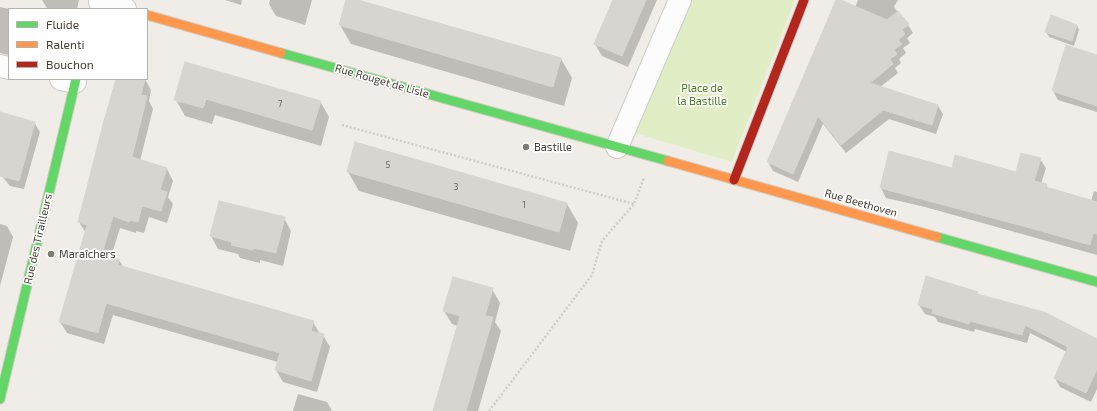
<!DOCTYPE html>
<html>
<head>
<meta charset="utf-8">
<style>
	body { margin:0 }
	#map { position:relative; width:1097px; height:411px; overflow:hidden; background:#f0ede8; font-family:"Exo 2",sans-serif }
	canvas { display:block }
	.legend { position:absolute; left:8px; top:8px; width:140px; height:72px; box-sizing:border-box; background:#fff; border:1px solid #b5b2ad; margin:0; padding:5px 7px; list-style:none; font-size:12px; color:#473e33 }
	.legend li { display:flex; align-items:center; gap:8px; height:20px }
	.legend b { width:20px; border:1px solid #b5b2ad }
</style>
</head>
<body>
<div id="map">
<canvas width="1097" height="411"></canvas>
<ul class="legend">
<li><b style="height:5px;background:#63d668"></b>Fluide</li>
<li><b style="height:5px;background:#ff974d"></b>Ralenti</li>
<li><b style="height:5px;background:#b3261e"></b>Bouchon</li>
</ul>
</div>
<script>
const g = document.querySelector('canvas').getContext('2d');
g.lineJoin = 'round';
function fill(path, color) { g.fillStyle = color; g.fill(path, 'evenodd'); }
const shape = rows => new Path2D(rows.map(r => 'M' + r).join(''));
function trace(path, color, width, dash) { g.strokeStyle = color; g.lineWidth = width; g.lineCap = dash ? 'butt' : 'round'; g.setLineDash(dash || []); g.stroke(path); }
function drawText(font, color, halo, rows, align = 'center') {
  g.font = font + ' "Exo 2",sans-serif'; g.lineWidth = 3.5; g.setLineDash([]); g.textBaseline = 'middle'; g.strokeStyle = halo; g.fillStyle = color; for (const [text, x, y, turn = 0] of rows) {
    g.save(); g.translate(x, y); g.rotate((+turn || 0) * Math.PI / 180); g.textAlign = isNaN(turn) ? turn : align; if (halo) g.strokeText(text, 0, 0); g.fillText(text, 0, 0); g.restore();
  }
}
const green = shape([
	[682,0,795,0,732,162,631,132]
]);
const shadow = shape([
	[42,0,79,0,77,9,50,9,47,8],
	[225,0,242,0,241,5],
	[270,0,312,0,305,25,276,16,269,4],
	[347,0,354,0,561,59,572,78,564,106,351,44,340,25],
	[614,0,657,0,628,67,602,56,595,44],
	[837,0,855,7,858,0,898,0,894,7,908,25,913,33,907,38,910,43,903,48,906,53,899,59,901,63,895,68,898,73,880,87,938,106,943,114,936,134,889,119,846,153,823,124,798,182,773,171,768,162],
	[0,7,9,9,9,55,0,53],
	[1077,25,1079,30,1074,46,1049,37,1046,32],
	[1097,56,1097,112,1058,100,1053,91],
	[215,71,320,101,329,117,321,146,215,115,212,124,185,116,176,100],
	[117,79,145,79,151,90,149,101,153,109,140,161,167,169,173,181,168,197,173,204,167,223,149,217,144,233,136,231,136,233,120,228,111,257,119,260,124,268,313,322,320,334,323,335,330,347,317,392,283,382,276,370,278,362,113,315,104,344,67,333,60,322,86,233,79,222],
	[0,113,34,122,40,132,24,189,10,186,0,174],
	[356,143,567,204,578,223,570,251,359,191,348,172],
	[1040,159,1046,168,1041,184,1046,185,1048,188,1091,201,1094,191,1097,192,1097,255,925,207,886,198,881,188,953,169,1016,173],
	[220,202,284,218,291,231,283,266,260,260,260,263,240,258,238,254,218,249,211,236],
	[0,224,7,226,13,237,0,286],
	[492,289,500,303,495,322,501,331,478,411,434,411,458,326,452,324,444,311],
	[977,293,979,296,1097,339,1097,389,1091,402,1060,387,1055,378,1067,352,1030,333,1027,343,975,329,974,332,938,322,935,317,925,314,919,305],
	[298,394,327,402,332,411,293,411]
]);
const building = shape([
	[346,0,358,0,561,58,553,87,339,25,346,0],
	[613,0,646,0,622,56,594,44,613,0],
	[836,0,841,0,887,20,898,11,909,24,902,30,905,34,898,40,902,44,894,50,897,54,890,59,893,64,870,83,938,105,932,125,883,110,841,145,818,116,793,174,767,162,836,0],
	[1051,15,1077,25,1072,41,1045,32,1051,15],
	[1066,45,1097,55,1097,106,1052,91,1066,45],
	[185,62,321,101,312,130,206,99,203,108,174,100,185,62],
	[116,79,145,79,141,95,147,96,132,157,167,168,160,190,167,192,161,211,142,206,138,222,130,220,129,222,113,216,102,254,119,259,118,265,314,321,311,331,324,334,311,381,275,370,280,353,106,303,98,333,59,322,87,225,78,222,104,121,116,79],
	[0,112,35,122,19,181,0,176,0,112],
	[355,142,567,203,559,232,347,172,355,142],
	[889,151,952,168,955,155,1016,172,1021,153,1041,158,1034,181,1047,184,1046,187,1097,202,1097,234,1093,233,1090,245,1034,229,880,188,889,151],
	[219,201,285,217,276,253,253,248,253,250,231,245,232,242,210,236,219,201],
	[926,276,978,292,977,294,1044,312,1097,339,1097,369,1086,393,1054,378,1068,347,1025,325,1022,335,970,321,969,324,932,313,933,309,918,305,926,276],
	[453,277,493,288,485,316,493,317,466,411,433,411,460,316,443,311,453,277]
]);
const path = shape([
	[342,125,634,204],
	[489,411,592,275,602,241,634,204,644,178]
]);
const street = shape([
	[100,2,125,9],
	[0,66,9,68],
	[61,79,75,82],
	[617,147,680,0]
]);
const fast = shape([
	[281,53,668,161],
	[937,237,1097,282],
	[0,399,76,79]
]);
const slow = shape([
	[147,15,281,53],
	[668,161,937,237]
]);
const jam = shape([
	[734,180,804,0]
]);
const markers = [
	[526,147,4,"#827b72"],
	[51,254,4,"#827b72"]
];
const numberNames = [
	["7",280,104],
	["5",388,165],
	["3",456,187],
	["1",524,205]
];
const streetNames = [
	["Rue Rouget de Lisle",382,81,16],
	["Rue Beethoven",861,203,16],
	["Rue des Tirailleurs",38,239,-77]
];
const parkNames = [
	["Place de",702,88],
	["la Bastille",702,101]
];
const poiNames = [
	["Bastille",534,147],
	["Maraîchers",59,254]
];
fill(green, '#e1eec5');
fill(shadow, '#0003');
fill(building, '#d8d4cf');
trace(building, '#d9d4ce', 1);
trace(street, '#cecbc6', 24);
trace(fast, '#d1cbbf', 11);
trace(slow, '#d1cbbf', 11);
trace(jam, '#d1cbbf', 11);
trace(path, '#d1cdc9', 2.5, [2, 2]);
trace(street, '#fdfcfc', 22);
trace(fast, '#63d668', 9);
trace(slow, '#ff974d', 9);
trace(jam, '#b3261e', 9);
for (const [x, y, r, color] of markers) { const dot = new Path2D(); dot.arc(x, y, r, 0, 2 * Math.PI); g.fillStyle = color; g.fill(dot); trace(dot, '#fff', 1.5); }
drawText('9px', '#6d655c', null, numberNames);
drawText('11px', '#473e33', '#fff', streetNames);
drawText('11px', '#4d8020', '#fff', parkNames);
drawText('11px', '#473e33', '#fff', poiNames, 'left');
</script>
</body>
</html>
